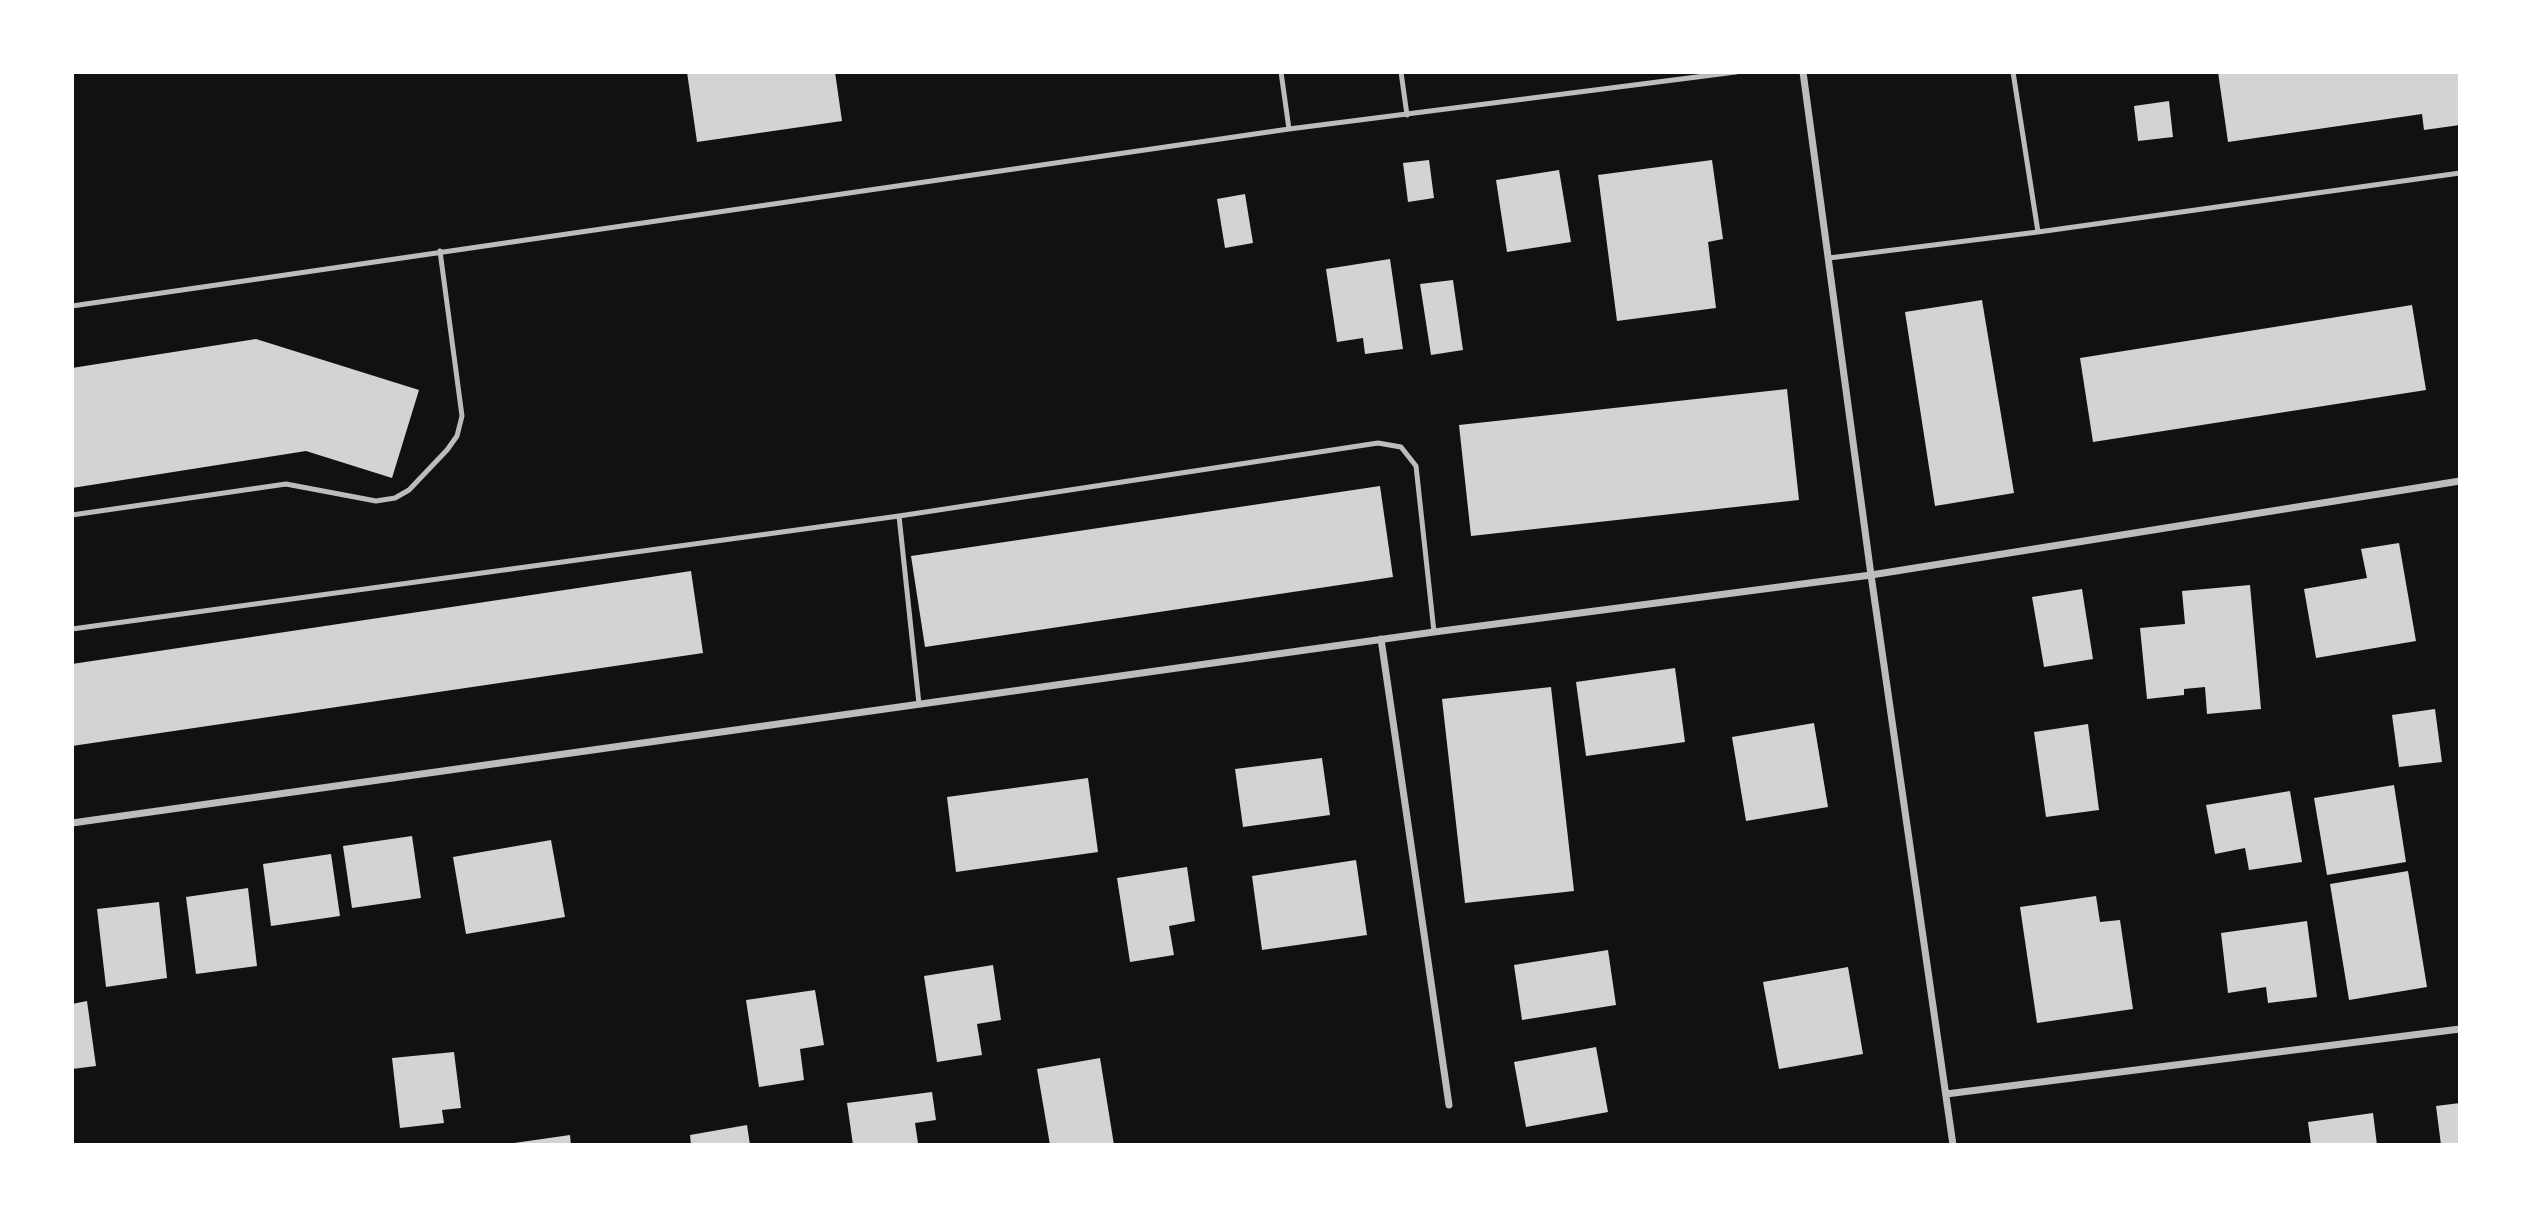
<!DOCTYPE html>
<html>
<head>
<meta charset="utf-8">
<style>
	body { margin:0 }
	#map { position:relative; width:2532px; height:1217px; overflow:hidden; background:#111; font-family:Rubik,sans-serif }
	canvas { display:block }
	.frame { position:absolute; inset:0; border:74px solid #fff; pointer-events:none }
</style>
</head>
<body>
<div id="map">
<canvas width="2532" height="1217"></canvas>
<div class="frame"></div>
</div>
<script>
const g = document.querySelector('canvas').getContext('2d');
g.lineJoin = 'round';
function fill(path, color) { g.fillStyle = color; g.fill(path, 'evenodd'); }
const shape = rows => new Path2D(rows.map(r => 'M' + r).join(''));
function trace(path, color, width, dash) { g.strokeStyle = color; g.lineWidth = width; g.lineCap = dash ? 'butt' : 'round'; g.setLineDash(dash || []); g.stroke(path); }
const building = shape([
	[687,72,835,72,842,121,697,142],
	[2218,72,2460,72,2460,125,2424,130,2422,114,2228,142],
	[2169,101,2173,137,2138,141,2134,106],
	[1429,160,1434,198,1408,202,1403,163],
	[1712,160,1723,239,1708,242,1716,308,1617,321,1598,175],
	[1559,170,1571,242,1507,252,1496,180],
	[1245,194,1253,243,1225,248,1217,199],
	[1390,259,1403,349,1365,354,1363,338,1337,342,1326,269],
	[1453,280,1463,350,1431,355,1420,284],
	[1982,300,2014,493,1935,506,1905,312],
	[2412,305,2426,390,2093,442,2080,358],
	[256,339,419,390,392,478,306,451,72,488,72,368],
	[1787,389,1799,500,1471,536,1459,425],
	[1380,486,1393,577,925,647,911,556],
	[2399,543,2416,641,2316,658,2304,589,2367,578,2361,549],
	[691,571,703,653,72,746,72,664],
	[2250,585,2261,709,2207,714,2205,687,2184,689,2184,695,2147,699,2140,628,2185,624,2182,591],
	[2082,589,2093,659,2044,667,2032,597],
	[1675,668,1685,742,1586,756,1576,682],
	[1551,687,1574,891,1465,903,1442,699],
	[2435,709,2442,762,2399,767,2392,715],
	[1814,723,1828,807,1746,821,1732,737],
	[2088,724,2099,810,2046,817,2034,732],
	[1322,758,1330,815,1243,827,1235,769],
	[1088,778,1098,852,956,872,947,797],
	[2394,785,2406,862,2327,875,2314,798],
	[2290,791,2302,862,2249,870,2245,848,2215,854,2206,805],
	[412,836,421,898,352,908,343,846],
	[551,840,565,917,466,934,453,857],
	[331,854,340,916,271,926,263,864],
	[1356,860,1367,935,1262,950,1252,876],
	[1187,867,1195,921,1169,926,1174,955,1130,962,1117,878],
	[2408,871,2427,987,2349,1000,2330,884],
	[248,888,257,966,196,974,186,897],
	[2096,896,2100,922,2120,920,2133,1009,2037,1023,2020,907],
	[159,902,167,978,106,987,97,909],
	[2307,921,2317,997,2268,1003,2266,987,2228,993,2221,933],
	[1608,950,1616,1005,1522,1020,1514,965],
	[993,965,1001,1020,977,1024,982,1055,937,1062,924,976],
	[1848,967,1863,1054,1779,1069,1763,982],
	[815,990,824,1045,800,1049,804,1080,759,1087,746,1000],
	[87,1001,96,1066,72,1069,72,1004],
	[1596,1047,1608,1112,1526,1127,1514,1062],
	[454,1052,461,1108,442,1110,444,1123,400,1128,392,1058],
	[1100,1058,1114,1145,1050,1145,1037,1069],
	[932,1092,936,1120,915,1123,918,1143,905,1145,853,1145,847,1103],
	[2460,1103,2460,1145,2441,1145,2436,1106],
	[2373,1113,2377,1145,2311,1145,2308,1122],
	[747,1125,750,1145,691,1145,690,1135],
	[570,1135,571,1145,508,1145,507,1144]
]);
const service = shape([
	[1281,72,1289,129,1736,72],
	[1401,72,1407,115],
	[2013,72,2038,232],
	[1829,258,2038,232,2460,173],
	[72,306,1289,129],
	[72,515,286,484,376,501,395,498,409,490,447,450,457,436,462,416,440,251],
	[899,516,919,704],
	[72,629,899,516,1378,443,1401,447,1416,466,1434,632]
]);
const minor = shape([
	[1803,72,1871,575,1953,1145],
	[1381,639,1449,1105],
	[72,823,1434,632,1871,575,2460,481],
	[1946,1094,2460,1029]
]);
fill(building, '#d3d3d3');
trace(service, '#bcbcbc', 5);
trace(minor, '#bcbcbc', 7);
</script>
</body>
</html>
